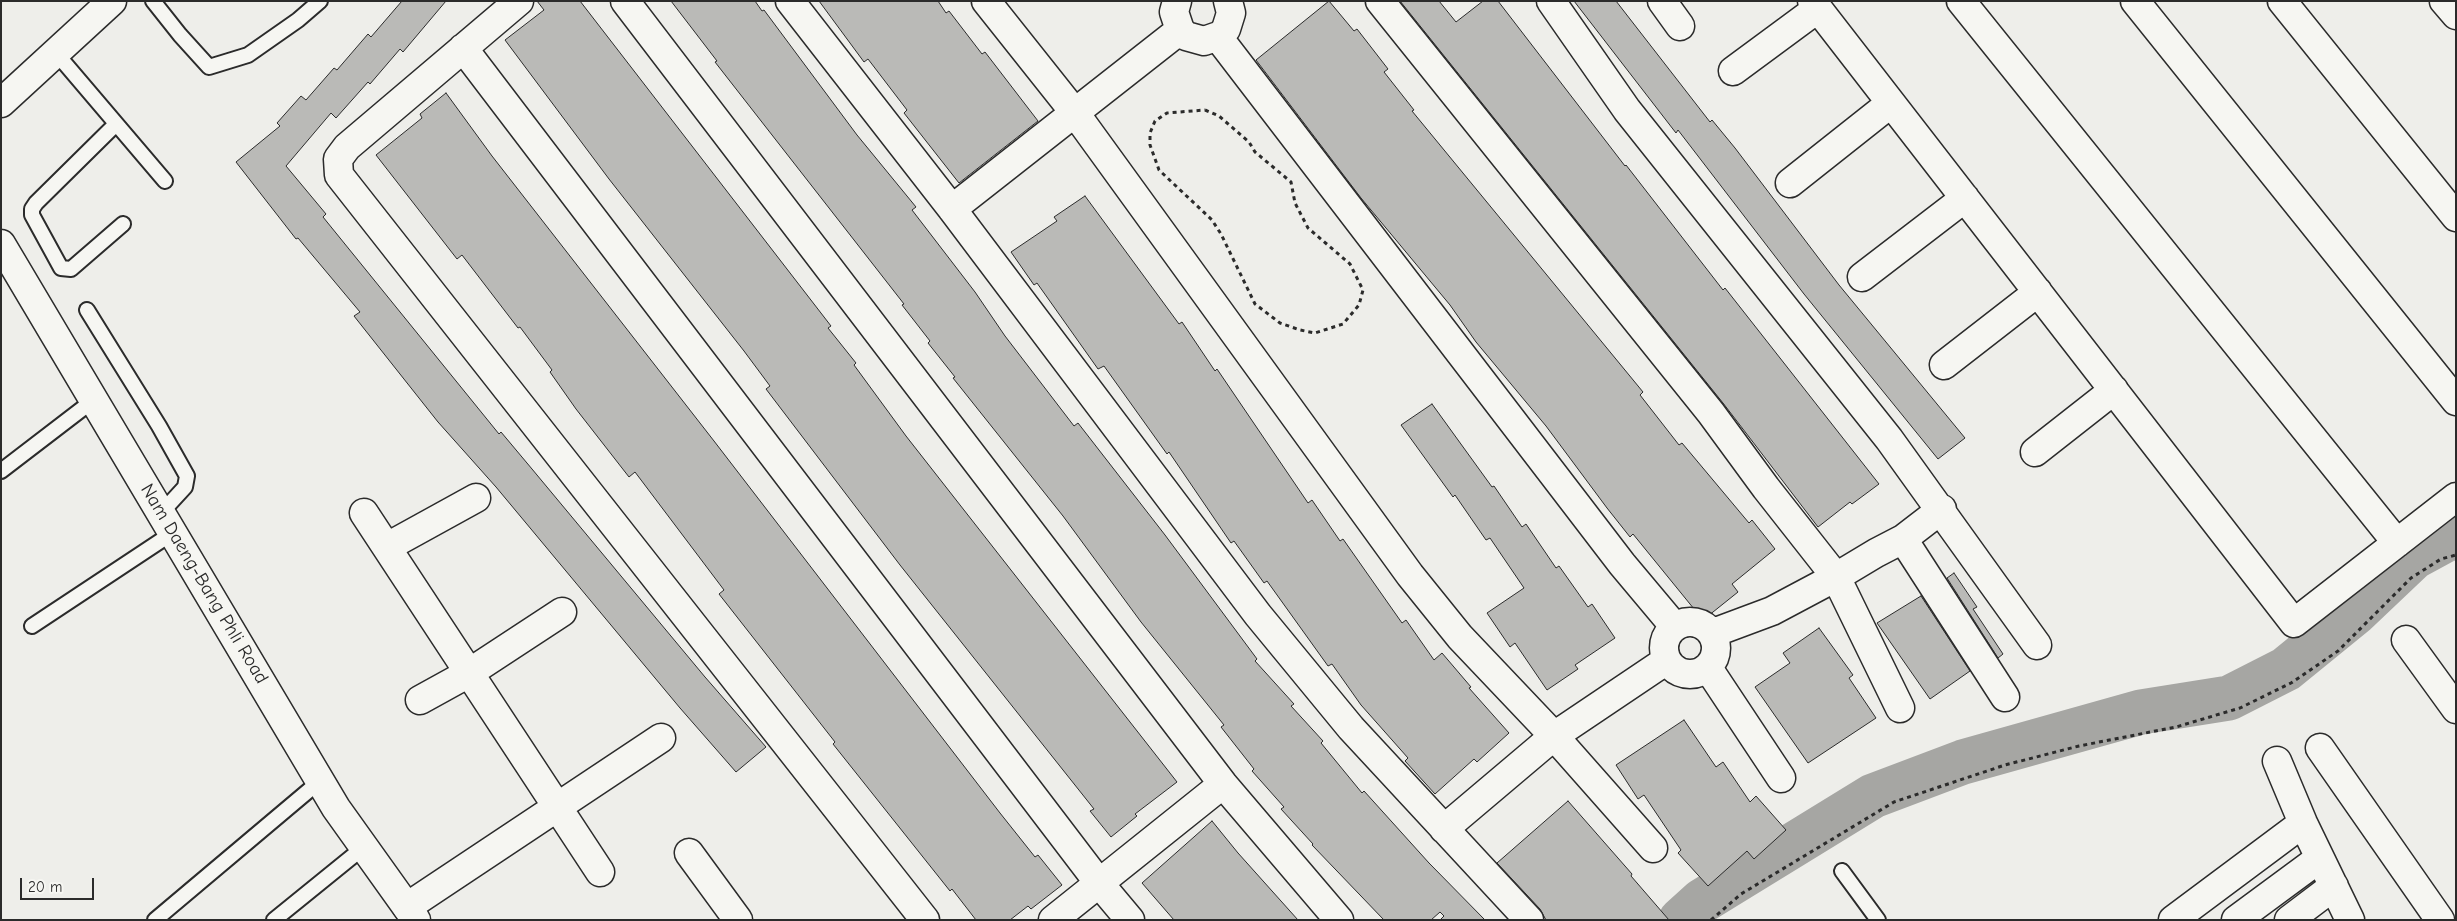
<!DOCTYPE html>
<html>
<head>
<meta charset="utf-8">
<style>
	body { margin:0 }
	#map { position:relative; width:2457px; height:921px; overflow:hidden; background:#eeeeea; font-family:"Comic Neue",sans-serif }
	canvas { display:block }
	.frame { position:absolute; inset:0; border:2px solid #2b2b2b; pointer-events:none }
	.scale { position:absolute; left:20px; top:878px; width:74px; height:22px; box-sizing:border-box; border:2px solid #2b2b2b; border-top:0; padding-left:6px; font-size:15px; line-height:18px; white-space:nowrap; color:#2b2b2b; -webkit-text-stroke:4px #f6f6f2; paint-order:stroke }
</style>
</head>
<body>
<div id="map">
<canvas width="2457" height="921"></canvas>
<div class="frame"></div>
<div class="scale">20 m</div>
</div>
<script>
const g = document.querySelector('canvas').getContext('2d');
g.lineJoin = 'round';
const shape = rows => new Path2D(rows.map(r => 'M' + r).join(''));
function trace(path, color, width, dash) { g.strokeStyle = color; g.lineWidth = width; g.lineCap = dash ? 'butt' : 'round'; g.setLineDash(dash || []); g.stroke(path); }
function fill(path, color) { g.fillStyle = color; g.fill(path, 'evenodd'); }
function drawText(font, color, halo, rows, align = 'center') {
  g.font = font + ' "Comic Neue",sans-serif'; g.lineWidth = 5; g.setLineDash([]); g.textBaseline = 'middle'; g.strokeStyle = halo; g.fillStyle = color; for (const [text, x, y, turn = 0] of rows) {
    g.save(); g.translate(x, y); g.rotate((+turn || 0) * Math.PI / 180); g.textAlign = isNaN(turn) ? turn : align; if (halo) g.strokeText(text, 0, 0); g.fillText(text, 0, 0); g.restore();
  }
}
const river = shape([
	[1681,920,1702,901,1873,796,1963,762,2141,712,2229,698,2286,669,2356,612,2414,557,2447,539,2456,538]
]);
const building = shape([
	[402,1,446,1,403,52,400,49,370,84,368,82,336,118,331,113,286,166,326,214,323,217,499,434,501,432,532,469,705,677,766,747,736,772,680,708,496,487,438,422,354,316,360,312,298,238,296,239,236,162,280,126,277,123,301,96,306,100,334,68,337,70,368,34,371,37,402,1],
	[537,1,580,1,831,326,828,328,856,363,854,365,906,436,1177,782,1135,814,1137,816,1111,837,1090,811,1094,809,900,565,766,389,770,386,744,351,609,179,505,40,544,10,537,1],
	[671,1,755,1,762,11,764,10,857,135,916,207,912,210,975,292,1005,336,1074,426,1078,423,1165,535,1257,659,1255,661,1294,704,1291,706,1323,741,1321,743,1362,793,1364,791,1429,863,1485,920,1440,920,1444,916,1440,912,1431,920,1384,920,1312,845,1313,844,1281,809,1284,807,1252,771,1254,769,1221,727,1224,725,1141,622,1063,516,953,378,955,377,928,343,930,341,902,305,904,304,715,62,717,61,671,1],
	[819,1,938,1,946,13,949,11,982,54,985,52,1038,121,959,183,904,113,907,110,868,59,864,62,819,1],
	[1329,1,1354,31,1357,29,1388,69,1384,72,1414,110,1412,111,1643,392,1640,395,1679,445,1682,443,1749,523,1752,520,1775,549,1732,584,1738,592,1703,620,1633,534,1630,537,1607,508,1546,426,1476,342,1450,305,1361,198,1256,60,1329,1],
	[1400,1,1439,1,1456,22,1483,1,1498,1,1625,166,1626,165,1723,290,1725,288,1879,484,1852,504,1850,502,1818,527,1723,403,1400,1],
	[1574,1,1616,1,1710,122,1712,120,1735,148,1839,285,1965,438,1938,459,1804,294,1678,130,1676,133,1574,1],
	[446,93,492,156,714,441,1000,813,1035,857,1038,855,1062,885,1031,909,1028,906,1010,920,976,920,952,889,950,891,833,744,835,742,719,594,724,590,635,472,629,477,576,409,550,372,552,370,520,327,518,328,462,255,457,259,376,155,422,118,420,114,446,93],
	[1085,196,1179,324,1182,322,1215,371,1217,369,1308,503,1312,500,1340,541,1343,539,1402,623,1406,620,1434,660,1442,653,1471,687,1469,688,1509,733,1477,762,1474,759,1435,794,1405,761,1408,758,1361,705,1332,664,1328,666,1267,581,1264,583,1234,541,1231,543,1169,452,1167,454,1104,366,1098,369,1037,283,1034,285,1011,252,1057,221,1054,217,1085,196],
	[1432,404,1492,487,1494,486,1522,527,1526,524,1556,568,1559,566,1588,607,1592,604,1615,638,1575,665,1578,669,1547,690,1515,643,1510,647,1487,613,1524,588,1490,538,1486,540,1455,495,1453,497,1401,425,1432,404],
	[1954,573,1977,607,1973,609,2003,654,1998,658,1947,578,1954,573],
	[1921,596,1970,671,1930,699,1877,623,1921,596],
	[1819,628,1853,675,1849,678,1876,718,1808,763,1755,687,1790,663,1783,653,1819,628],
	[1684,720,1716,767,1723,762,1750,802,1756,796,1786,830,1754,859,1747,851,1708,886,1678,853,1681,850,1644,795,1638,799,1616,765,1684,720],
	[1568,801,1632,874,1631,876,1669,920,1546,920,1540,909,1497,863,1568,801],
	[1212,821,1238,853,1298,920,1174,920,1142,883,1212,821]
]);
const path = shape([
	[1205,110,1219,116,1249,142,1255,152,1291,182,1295,203,1308,228,1350,264,1363,290,1359,305,1343,324,1315,333,1300,330,1280,323,1255,304,1221,234,1212,220,1159,170,1150,145,1150,133,1155,121,1167,113,1205,110],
	[1711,920,1741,894,1894,802,2005,765,2079,746,2176,727,2240,708,2291,683,2338,651,2411,578,2441,559,2456,555]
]);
const service = shape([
	[153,1,180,35,209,67,248,55,298,20,320,1],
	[56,53,165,181],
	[116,124,36,203,32,209,32,215,61,268,71,269,123,224],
	[87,310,159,426,187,476,185,487,162,512],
	[1,471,95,399],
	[32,626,174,532],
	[1842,871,1878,920],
	[155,920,320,781],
	[274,920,364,847]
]);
const minor = shape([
	[519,1,347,147,338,159,339,175,925,920],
	[625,1,1223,784,1339,920],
	[790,1,952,209,1258,615,1351,728,1529,920],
	[986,1,1075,113,1410,575,1460,637,1554,736,1653,848],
	[1177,1,1174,12,1180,30,1186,36,1204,41,1221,35,1226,29,1231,13,1228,1],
	[1380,1,1711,413,1766,488,1836,577,1900,708],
	[1551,1,1627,110,1889,439,2037,645],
	[1662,1,1680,26],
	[1812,1,2294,623,2456,497],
	[1961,1,2397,543],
	[2135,1,2456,401],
	[2282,1,2456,217],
	[2444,1,2456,15],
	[1218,37,1622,564,1674,626],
	[463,48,1099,883,1130,920],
	[1733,71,1817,9],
	[1,103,112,1],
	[1790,183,1891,103],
	[952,209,1180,30],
	[1862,277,1965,198],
	[1944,365,2038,292],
	[2035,452,2114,390],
	[364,513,600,872],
	[1903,539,2005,697],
	[387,547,476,498],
	'1664 648a26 26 0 1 1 52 0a26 26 0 1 1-52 0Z',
	[1713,633,1772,611,1836,577,1876,553,1903,539,1942,509],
	[2406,640,2456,709],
	[1708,668,1781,778],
	[420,700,469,673,562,612],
	[2320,748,2440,920],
	[2277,761,2303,823,2350,920],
	[1444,829,1554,736,1667,660],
	[689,853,738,920],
	[407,907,661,738],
	[1053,920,1223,784],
	[2173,920,2303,823],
	[2236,920,2320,858],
	[2289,920,2334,886]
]);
const secondary = shape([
	[1,244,336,808,416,920]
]);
const streetNames = [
	["Nam Daeng-Bang Phli Road",204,584,59]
];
trace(river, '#a6a6a3', 45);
fill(building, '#babab7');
trace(building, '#2b2b2b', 1);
trace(service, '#2b2b2b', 18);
trace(minor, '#2b2b2b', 31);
trace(secondary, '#2b2b2b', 31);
trace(path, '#2b2b2b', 3, [4, 4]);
trace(service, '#f6f6f2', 14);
trace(minor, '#f6f6f2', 28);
trace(secondary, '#f6f6f2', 28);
drawText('19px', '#2b2b2b', '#f6f6f2', streetNames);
</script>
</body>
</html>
